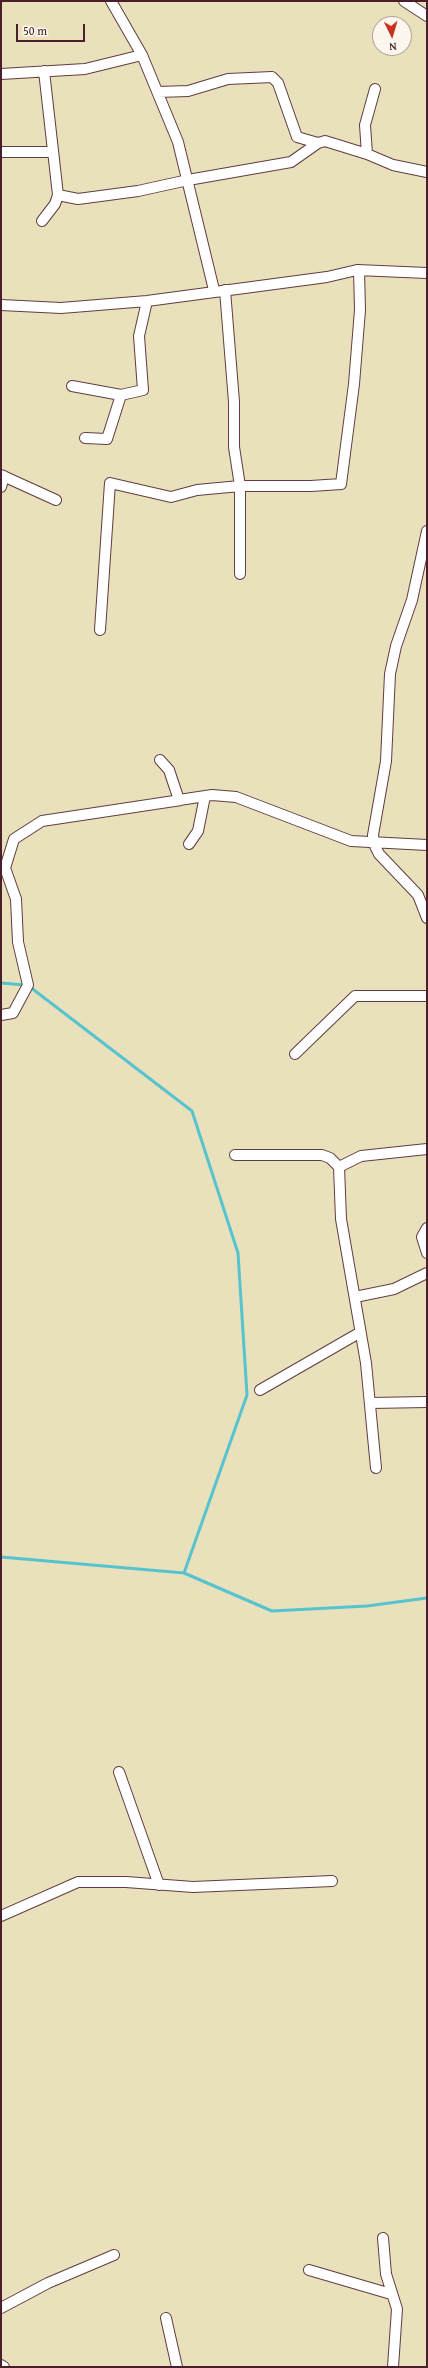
<!DOCTYPE html>
<html>
<head>
<meta charset="utf-8">
<style>
	body { margin:0 }
	#map { position:relative; width:428px; height:2368px; overflow:hidden; background:#e8e1bc; font-family:"Gentium Book Plus",serif }
	canvas { display:block }
	.frame { position:absolute; inset:0; border:2px solid #4a1f2b; pointer-events:none }
	.north { position:absolute; left:372px; top:16px; width:40px; height:40px; box-sizing:border-box; background:#fbf7ec; border:1px solid #b4a19f; border-radius:50%; rotate:175deg; font-size:11px; font-weight:700; line-height:16px; text-align:center; color:#4a1f2b }
	.north::after { content:''; display:block; margin:auto; width:14px; height:18px; background:#c8321e; clip-path:polygon(50% 0,100% 100%,50% 72%,0 100%) }
	.scale { position:absolute; left:16px; top:24px; width:69px; height:18px; box-sizing:border-box; border:2px solid #4a1f2b; border-top:0; padding-left:5px; font-size:12px; line-height:14px; white-space:nowrap; color:#4a1f2b; -webkit-text-stroke:3px #fbf7ec; paint-order:stroke }
</style>
</head>
<body>
<div id="map">
<canvas width="428" height="2368"></canvas>
<div class="frame"></div>
<div class="north">N</div>
<div class="scale">50 m</div>
</div>
<script>
const g = document.querySelector('canvas').getContext('2d');
g.lineJoin = 'round';
const shape = rows => new Path2D(rows.map(r => 'M' + r).join(''));
function trace(path, color, width, dash) { g.strokeStyle = color; g.lineWidth = width; g.lineCap = dash ? 'butt' : 'round'; g.setLineDash(dash || []); g.stroke(path); }
const stream = shape([
	[1,983,25,985],
	[30,987,192,1111,238,1253,247,1395,184,1573],
	[1,1557,184,1573,272,1611,367,1606,427,1598]
]);
const minor = shape([
	[111,1,142,55,178,142,214,290],
	[404,1,427,16],
	[1,74,85,69,142,55],
	[158,92,188,91,228,79,272,77,278,83,297,137,318,143],
	[1,152,53,152],
	[367,154,365,125,375,89],
	[58,195,78,199,138,191,188,180,291,162,318,143,325,141,367,154,393,165,427,172],
	[42,221,55,204,58,195,44,71],
	[1,305,61,308,147,301,327,277,357,270,427,273],
	[72,386,121,395,143,390,139,336,147,301],
	[85,438,107,439,121,395],
	[1,475,56,500],
	[1,487,4,476],
	[427,531,412,600,396,646,390,674,386,761,373,835,374,844,379,854,418,895,427,918],
	[240,574,240,486,311,486,341,484,354,384,360,310,359,270],
	[100,630,110,483,171,497,197,490,240,486,234,447,234,402,225,290],
	[160,760,169,770,179,800,212,795,236,797,351,841,427,845],
	[189,844,198,831,205,796],
	[1,1015,13,1013,28,985,18,942,16,899,5,868,14,839,42,821,181,800],
	[295,1054,355,996,427,996],
	[235,1155,322,1155,330,1158,339,1167],
	[339,1167,341,1219,366,1363,376,1468],
	[339,1167,361,1156,427,1149],
	[427,1228,422,1237,427,1253],
	[355,1297,394,1289,427,1273],
	[260,1390,359,1333],
	[370,1403,427,1402],
	[119,1772,159,1885],
	[1,1916,78,1882,126,1882,193,1887,332,1881],
	[383,2238,386,2274,397,2309,393,2367],
	[309,2270,391,2294],
	[1,2308,48,2283,114,2255],
	[166,2318,177,2367],
	[1,2365,4,2367]
]);
trace(stream, '#57c3cf', 3);
trace(minor, '#623c41', 12);
trace(minor, '#fff', 10);
</script>
</body>
</html>
